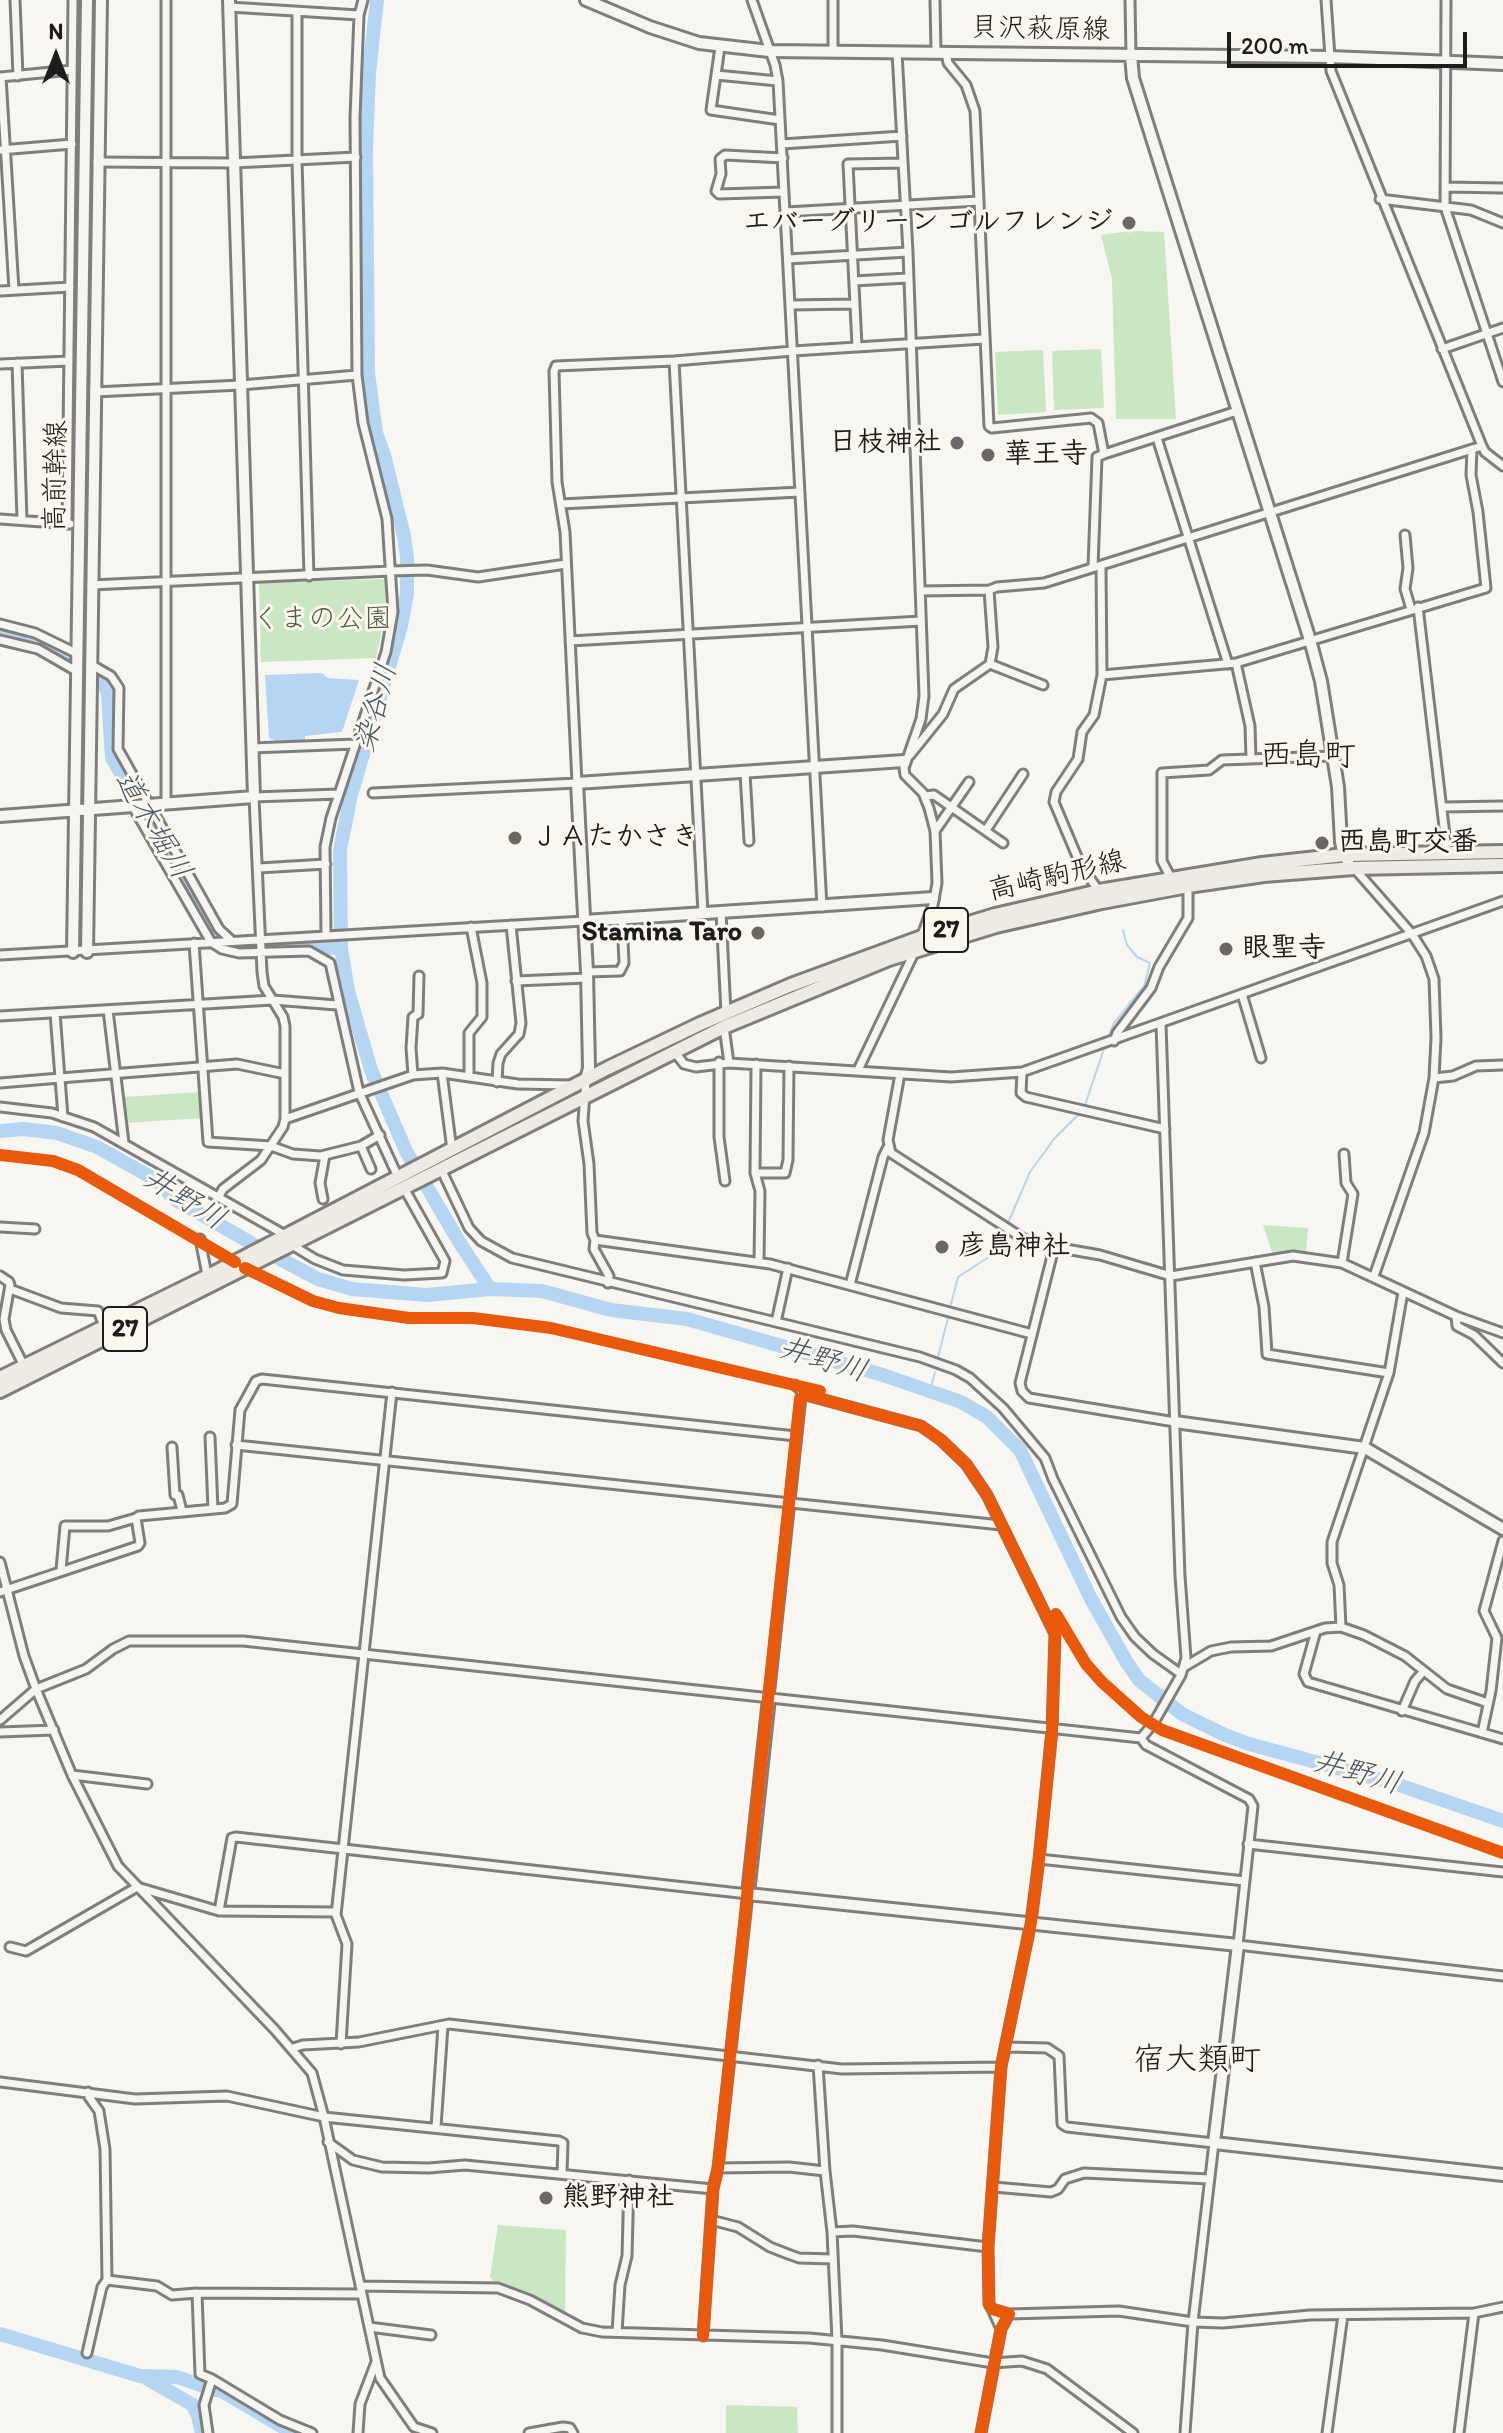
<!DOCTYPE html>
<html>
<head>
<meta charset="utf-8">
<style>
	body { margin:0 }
	#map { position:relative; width:1503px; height:2433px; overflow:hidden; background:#f8f6f0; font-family:Itim,sans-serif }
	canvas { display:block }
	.north { position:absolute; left:16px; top:16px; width:80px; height:80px; -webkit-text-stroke:6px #fbf7ec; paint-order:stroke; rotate:0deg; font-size:22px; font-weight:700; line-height:32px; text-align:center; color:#1c1c1c }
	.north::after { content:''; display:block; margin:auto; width:28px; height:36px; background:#1c1c1c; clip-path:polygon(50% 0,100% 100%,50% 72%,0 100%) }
	.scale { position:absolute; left:1227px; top:32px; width:240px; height:36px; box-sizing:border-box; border:4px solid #1c1c1c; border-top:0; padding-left:10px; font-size:24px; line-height:28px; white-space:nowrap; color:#1c1c1c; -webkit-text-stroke:6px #fbf7ec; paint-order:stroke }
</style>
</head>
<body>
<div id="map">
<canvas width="1503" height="2433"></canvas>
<div class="north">N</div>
<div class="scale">200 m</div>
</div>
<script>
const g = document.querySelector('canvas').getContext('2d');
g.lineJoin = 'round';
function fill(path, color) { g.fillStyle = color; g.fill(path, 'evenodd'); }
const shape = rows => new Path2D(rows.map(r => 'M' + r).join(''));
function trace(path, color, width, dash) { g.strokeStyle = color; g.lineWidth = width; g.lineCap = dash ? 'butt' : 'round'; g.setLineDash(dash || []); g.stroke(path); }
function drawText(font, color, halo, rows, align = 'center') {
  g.font = font + ' Itim,"Klee One",sans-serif'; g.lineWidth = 6; g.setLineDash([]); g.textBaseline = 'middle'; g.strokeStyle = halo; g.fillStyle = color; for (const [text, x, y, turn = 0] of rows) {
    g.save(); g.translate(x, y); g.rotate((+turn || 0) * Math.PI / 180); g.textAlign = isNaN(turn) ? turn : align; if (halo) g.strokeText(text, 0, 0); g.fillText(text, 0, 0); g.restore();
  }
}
const green = shape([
	[1130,231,1164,232,1176,419,1116,419,1112,279,1101,235],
	[1101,349,1104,408,1054,410,1052,351],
	[1043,350,1046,412,998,415,995,352],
	[385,579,385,616,376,658,261,662,259,583],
	[201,1092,203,1118,125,1123,123,1097],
	[1263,1225,1308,1228,1306,1253,1272,1253],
	[498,2225,566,2230,565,2315,524,2292,497,2286,490,2277],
	[726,2405,797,2407,798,2433,726,2433]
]);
const water = shape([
	[322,673,328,678,359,680,342,732,305,736,305,740,276,741,269,738,265,675]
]);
const stream = shape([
	[1107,1040,1114,1023,1144,986,1150,963,1137,957,1127,945,1123,930],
	[1084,1108,1105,1046],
	[1008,1223,1030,1172,1054,1139,1080,1113],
	[950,1308,958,1277,992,1255,1005,1229],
	[938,1357,949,1314],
	[930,1391,935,1372]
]);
const river = shape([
	[377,0,369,73,366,147,368,373,376,433,384,455,404,536,407,557,407,594,401,626,351,795,340,850,341,948,348,991,371,1070,406,1151,458,1240,490,1289],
	[0,632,41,643,102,681,108,693,112,758,217,937],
	[239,947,341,948],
	[0,1131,23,1129,57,1133,97,1147,156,1180,176,1200,267,1252,318,1279,352,1289,427,1295,490,1289,542,1291,611,1310,687,1319,883,1375,961,1402,987,1417,1020,1450,1091,1599,1126,1661,1139,1680,1182,1714,1225,1735,1249,1744,1393,1783,1503,1821],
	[0,2334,140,2376,177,2377,215,2390,220,2390,293,2433],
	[144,2377,193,2405,198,2416,202,2433]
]);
const street = shape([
	[15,0,18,76],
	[752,0,775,65,778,81,822,907],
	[833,0,833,51],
	[935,0,936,52],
	[1130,0,1131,55],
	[1326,0,1331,71,1482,446,1485,452,1503,466],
	[1446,0,1445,207,1503,382],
	[229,7,359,15],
	[297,13,297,161,309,576],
	[720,47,711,110,780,120],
	[897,52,908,252,924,696,921,719,904,768,905,775,923,793,929,808,935,831,937,883,933,905,921,938],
	[946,53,948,63,966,85,975,111,989,426,992,428,1091,418,1098,423,1104,454,1237,411],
	[716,75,778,81],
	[0,77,72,70],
	[1,77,14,290],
	[782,144,902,136],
	[0,150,72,144],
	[783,158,725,155,720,159,721,174,716,191,719,194,784,192],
	[97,162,234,163,356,157],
	[1446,187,1503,188],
	[1380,199,1471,210,1503,223],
	[786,212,979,201],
	[788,259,908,252],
	[854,281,907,278],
	[0,291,70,287],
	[790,305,854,304],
	[857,346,848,164,902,163],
	[1442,349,1503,328],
	[674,361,703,913],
	[17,363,22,520],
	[0,364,69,361],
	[94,392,241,385,357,375],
	[1157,438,1228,664],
	[561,504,800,492],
	[0,519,70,524],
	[67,524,73,0],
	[1405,535,1408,568,1405,589,1411,609],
	[1093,567,1097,457,1104,454],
	[91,585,391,571,427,570,478,577,566,564],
	[920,591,989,590,997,587,1044,583,1482,446],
	[1418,607,1447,852],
	[0,624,35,633,78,654],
	[0,640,38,649,78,672],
	[570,641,921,621],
	[1236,663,1250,726,1251,759],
	[90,664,111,676,119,688,118,749,219,929,231,940],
	[990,664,1043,685],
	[1102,675,1236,663,1486,588,1478,512,1471,475,1472,449],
	[252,748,355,744],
	[910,755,943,714,954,689,990,664,993,647,989,590],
	[745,773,749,841],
	[373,793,577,783,565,532,557,482,554,371,556,366,674,361,793,351,984,339],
	[925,796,934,795,1003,843],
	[166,803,166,0],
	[132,805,211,942,222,949,239,953,309,951,330,963,359,1092,398,1177],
	[1443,807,1503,806],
	[986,830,1023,774],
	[935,831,969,782],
	[259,868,326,864],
	[1354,868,1412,934,1426,956,1434,979,1436,1038,1434,1078,1424,1133,1374,1276],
	[1171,878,1162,861,1162,773,1209,770,1222,760,1331,756],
	[1099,891,1081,866,1054,802,1056,792,1078,759,1082,732,1094,715,1102,675,1101,566],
	[721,912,726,1013],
	[326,935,325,847,331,818,386,652,393,612,387,519,363,423,357,375,355,117,359,15,363,0],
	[194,943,208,1142,271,1146,293,1154,321,1156,361,1146,380,1135],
	[0,955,584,921],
	[587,972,620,971,624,963,622,918],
	[516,981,587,978],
	[1242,994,1261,1058],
	[108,1010,124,1143],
	[0,1016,273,1000,337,1005],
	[724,1027,729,1063],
	[1114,1041,1117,1033,1151,988,1159,967,1188,918,1188,886],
	[674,1051,684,1064,696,1067,729,1063,951,1077,1022,1072,1503,901],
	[719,1062,719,1137,725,1181],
	[756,1064,755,1173,760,1191,759,1262],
	[858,1070,914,953],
	[1022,1072,1021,1093,1026,1097,1165,1129],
	[442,1073,452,1150],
	[900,1074,888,1140,891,1153,1024,1239,1037,1244,1100,1255,1171,1276,1293,1256,1342,1263,1456,1316,1503,1333],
	[413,1075,411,1048,413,1017,418,1014,419,976],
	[469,1077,469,1033,482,1017,482,983,471,927],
	[1434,1078,1453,1076,1476,1066,1503,1065],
	[586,1080,583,1121,589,1164,592,1233,595,1240,770,1264,1032,1334],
	[497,1082,498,1063,501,1054,519,1034,521,1023,511,925],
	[0,1083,60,1078,55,1013],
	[0,1107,52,1113,94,1127,285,1235],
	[63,1117,60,1078,237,1064,285,1074],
	[285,1119,413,1075,442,1073,518,1084,571,1085],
	[361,1146,371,1169],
	[441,1169,469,1228,481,1241,512,1258,920,1357,956,1370,970,1378,1003,1408,1045,1458,1053,1479,1121,1617,1135,1637,1153,1654,1181,1674],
	[755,1173,785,1173,788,1160,789,1066],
	[219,1196,223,1189,261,1160,283,1127,285,1119,285,1026,283,1017,264,986,262,972,254,797,338,794],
	[323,1199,320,1183,325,1155],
	[0,1227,35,1229],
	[200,1239,208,1280],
	[595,1240,594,1249,609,1276,608,1283],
	[292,1245,315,1259,343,1270,404,1275,442,1273,445,1261,404,1188],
	[1054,1248,1020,1383,1022,1391,1029,1398,1175,1422],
	[1255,1262,1264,1307,1267,1354,1389,1373],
	[1342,1263,1353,1194,1346,1183,1344,1154],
	[0,1276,9,1282,10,1285,4,1319,6,1330,24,1366],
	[850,1285,883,1157,888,1147],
	[10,1289,61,1308,98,1311,104,1326],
	[1456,1316,1457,1326,1474,1335,1503,1363],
	[776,1322,788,1268],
	[795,1385,806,1395],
	[210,1437,213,1509],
	[236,1445,1001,1525],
	[172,1447,175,1495,178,1495,182,1511],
	[0,1562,24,1656,36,1689,72,1775,118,1866,275,2030,312,2073,324,2117,380,2378,414,2427,432,2433],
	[61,1570,65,1526,108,1526,136,1518],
	[0,1592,138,1546,140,1543,136,1518,139,1516,225,1508,232,1504,240,1410,256,1381,262,1379,796,1436],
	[1341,1627,1364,1635,1405,1656,1447,1689,1488,1703],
	[1316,1631,1304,1674,1308,1682,1503,1739],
	[1184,1667,1211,1651,1231,1647,1271,1646,1325,1628,1341,1627,1339,1585,1332,1563,1332,1542,1389,1373,1403,1292],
	[769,1698,801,1397,806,1395,921,1426,941,1440,966,1464,987,1495,1055,1634,1052,1730,1039,1859,1031,1922,1001,2067,988,2247,989,2304,992,2309,1009,2314,1001,2329,981,2433],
	[1402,1711,1415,1681,1423,1672],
	[0,1720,36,1689,86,1669,113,1649,129,1641,243,1641,1141,1738,1153,1724,1181,1675,1186,1658,1180,1576,1161,1024],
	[0,1732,54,1730],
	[1482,1733,1491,1691,1497,1638,1484,1611,1503,1541],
	[1141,1738,1146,1745,1249,1799,1253,1806,1238,1945,1503,1976],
	[72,1775,147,1784],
	[1248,1844,1503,1872],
	[1039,1859,1245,1881],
	[219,1911,232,1838,236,1837,748,1894,718,2168,713,2189,703,2336],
	[10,1947,26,1951,137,1887,219,1911,336,1912],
	[341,2044,347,1944,336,1915,392,1392],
	[1007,2047,1047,2048,1059,2056,1062,2124,1067,2127,1214,2143,1193,2322,1185,2433],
	[293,2048,303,2045,359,2042,449,2024,842,2069,1001,2067],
	[0,2082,135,2099,227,2096,324,2117,559,2141,563,2143,562,2174],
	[436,2127,443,2026],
	[328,2142,353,2160,382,2167,429,2168,465,2165,713,2189],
	[718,2168,789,2167,825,2171,818,2065],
	[825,2171,832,2232,837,2340,837,2433],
	[994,2187,1051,2192,1058,2189,1065,2179,1084,2173,1209,2179],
	[711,2220,738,2227,770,2247,788,2254,799,2258,832,2259],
	[832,2232,853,2231,988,2247],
	[107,2280,157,2286,172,2295,197,2293],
	[360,2286,498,2288,530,2300,582,2328,602,2332,809,2338,882,2345,993,2363,1022,2361,1047,2369,1133,2433],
	[992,2309,1001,2329],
	[1009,2314,1119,2311,1193,2322,1223,2323,1310,2315,1474,2313,1503,2307],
	[369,2327,431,2335],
	[617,2332,620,2285,627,2256,629,2180],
	[87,2353,102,2287,107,2280,105,2149,99,2111,89,2097,88,2092],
	[212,2379,280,2420,312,2433],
	[208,2433,204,2405,212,2379,200,2374,197,2293,361,2294],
	[358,2433,360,2404,376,2362],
	[529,2433,563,2427,570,2428,573,2433],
	[1327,2433,1343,2315],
	[1459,2433,1474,2313]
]);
const secondary = shape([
	[586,0,650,27,699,43,769,51,1330,57,1503,64],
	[1131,55,1133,78,1310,640,1321,681,1338,787,1341,842,1344,855,1348,861],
	[0,816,254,797,229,0],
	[584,921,933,898],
	[73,952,87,0],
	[87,952,101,0],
	[586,1080,589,1068,587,972,577,783,904,761],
	[1175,1422,1365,1448,1503,1529],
	[769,1698,748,1894,1238,1945,1214,2143,1503,2175]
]);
const primary = shape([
	[0,1378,206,1277,608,1068,700,1024,791,985,922,937,995,915,1099,891,1262,864,1344,855,1503,852],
	[0,1391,724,1027,889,959,996,926,1102,902,1188,886,1264,875,1354,868,1503,865]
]);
const cycleway = shape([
	[0,1155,53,1161,78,1170,235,1262],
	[245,1268,313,1301,339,1308,409,1318,473,1318,551,1328,820,1391],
	[1056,1614,1086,1664,1102,1682,1141,1717,1162,1730,1503,1853],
	[703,2336,713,2189,718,2168,800,1399,806,1395,921,1426,941,1440,966,1464,987,1495,1055,1634,1052,1730,1039,1859,1031,1922,1001,2067,988,2247,989,2304,992,2309,1009,2314,1001,2329,981,2433]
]);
const markers = [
	[1129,223,8,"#696866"],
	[957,443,8,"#696866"],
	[988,455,8,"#696866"],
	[515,838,8,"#696866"],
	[1322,843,8,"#696866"],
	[758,933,8,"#696866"],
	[1226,949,8,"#696866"],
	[942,1247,8,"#696866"],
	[546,2198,8,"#696866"]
];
const shields = [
	[946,930,44],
	[125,1329,44]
];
const shieldNames = [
	["27",946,930],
	["27",125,1329]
];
const streetNames = [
	["貝沢萩原線",1040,30,1],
	["高前幹線",57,476,-89],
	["高崎駒形線",1057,877,-13]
];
const poiNames = [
	["エバーグリーン ゴルフレンジ",1113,223,"right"],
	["日枝神社",941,443,"right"],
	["華王寺",1004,455],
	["ＪＡたかさき",531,838],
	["西島町交番",1338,843],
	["Stamina Taro",742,933,"right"],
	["眼聖寺",1242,949],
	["彦島神社",958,1247],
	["熊野神社",562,2198]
];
const parkNames = [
	["くまの公園",322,620]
];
const waterNames = [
	["染谷川",377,708,-75],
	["道木堀川",152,826,59],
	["井野川",184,1200,32],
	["井野川",823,1361,17],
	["井野川",1357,1774,16]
];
const quarterNames = [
	["西島町",1308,757],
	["宿大類町",1197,2061]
];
fill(green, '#cae7c3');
fill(water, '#b4d6f3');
trace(stream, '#b4d6f3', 2);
trace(river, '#b4d6f3', 14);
trace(street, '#7f7e7b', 13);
trace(secondary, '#7f7e7b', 16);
trace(primary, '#7f7e7b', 18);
trace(street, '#f6f5f1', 7);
trace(secondary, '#f6f5f1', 10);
trace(primary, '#f0ebe2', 12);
trace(cycleway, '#e8590c', 12);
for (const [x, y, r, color] of markers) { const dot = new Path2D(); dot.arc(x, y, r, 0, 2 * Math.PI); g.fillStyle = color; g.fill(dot); trace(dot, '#fbf7ec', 3); }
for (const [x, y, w] of shields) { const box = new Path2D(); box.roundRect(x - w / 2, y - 22, w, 44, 6); g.fillStyle = '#fbf7ec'; g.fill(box); trace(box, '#1c1c1c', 2); }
drawText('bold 26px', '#1c1c1c', null, shieldNames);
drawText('28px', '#1c1c1c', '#fbf7ec', streetNames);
drawText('bold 28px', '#1c1c1c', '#fbf7ec', poiNames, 'left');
drawText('28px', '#4c5e4a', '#fbf7ec', parkNames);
drawText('italic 30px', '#475968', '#fbf7ec', waterNames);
drawText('32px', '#1c1c1c', '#fbf7ec', quarterNames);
</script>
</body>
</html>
